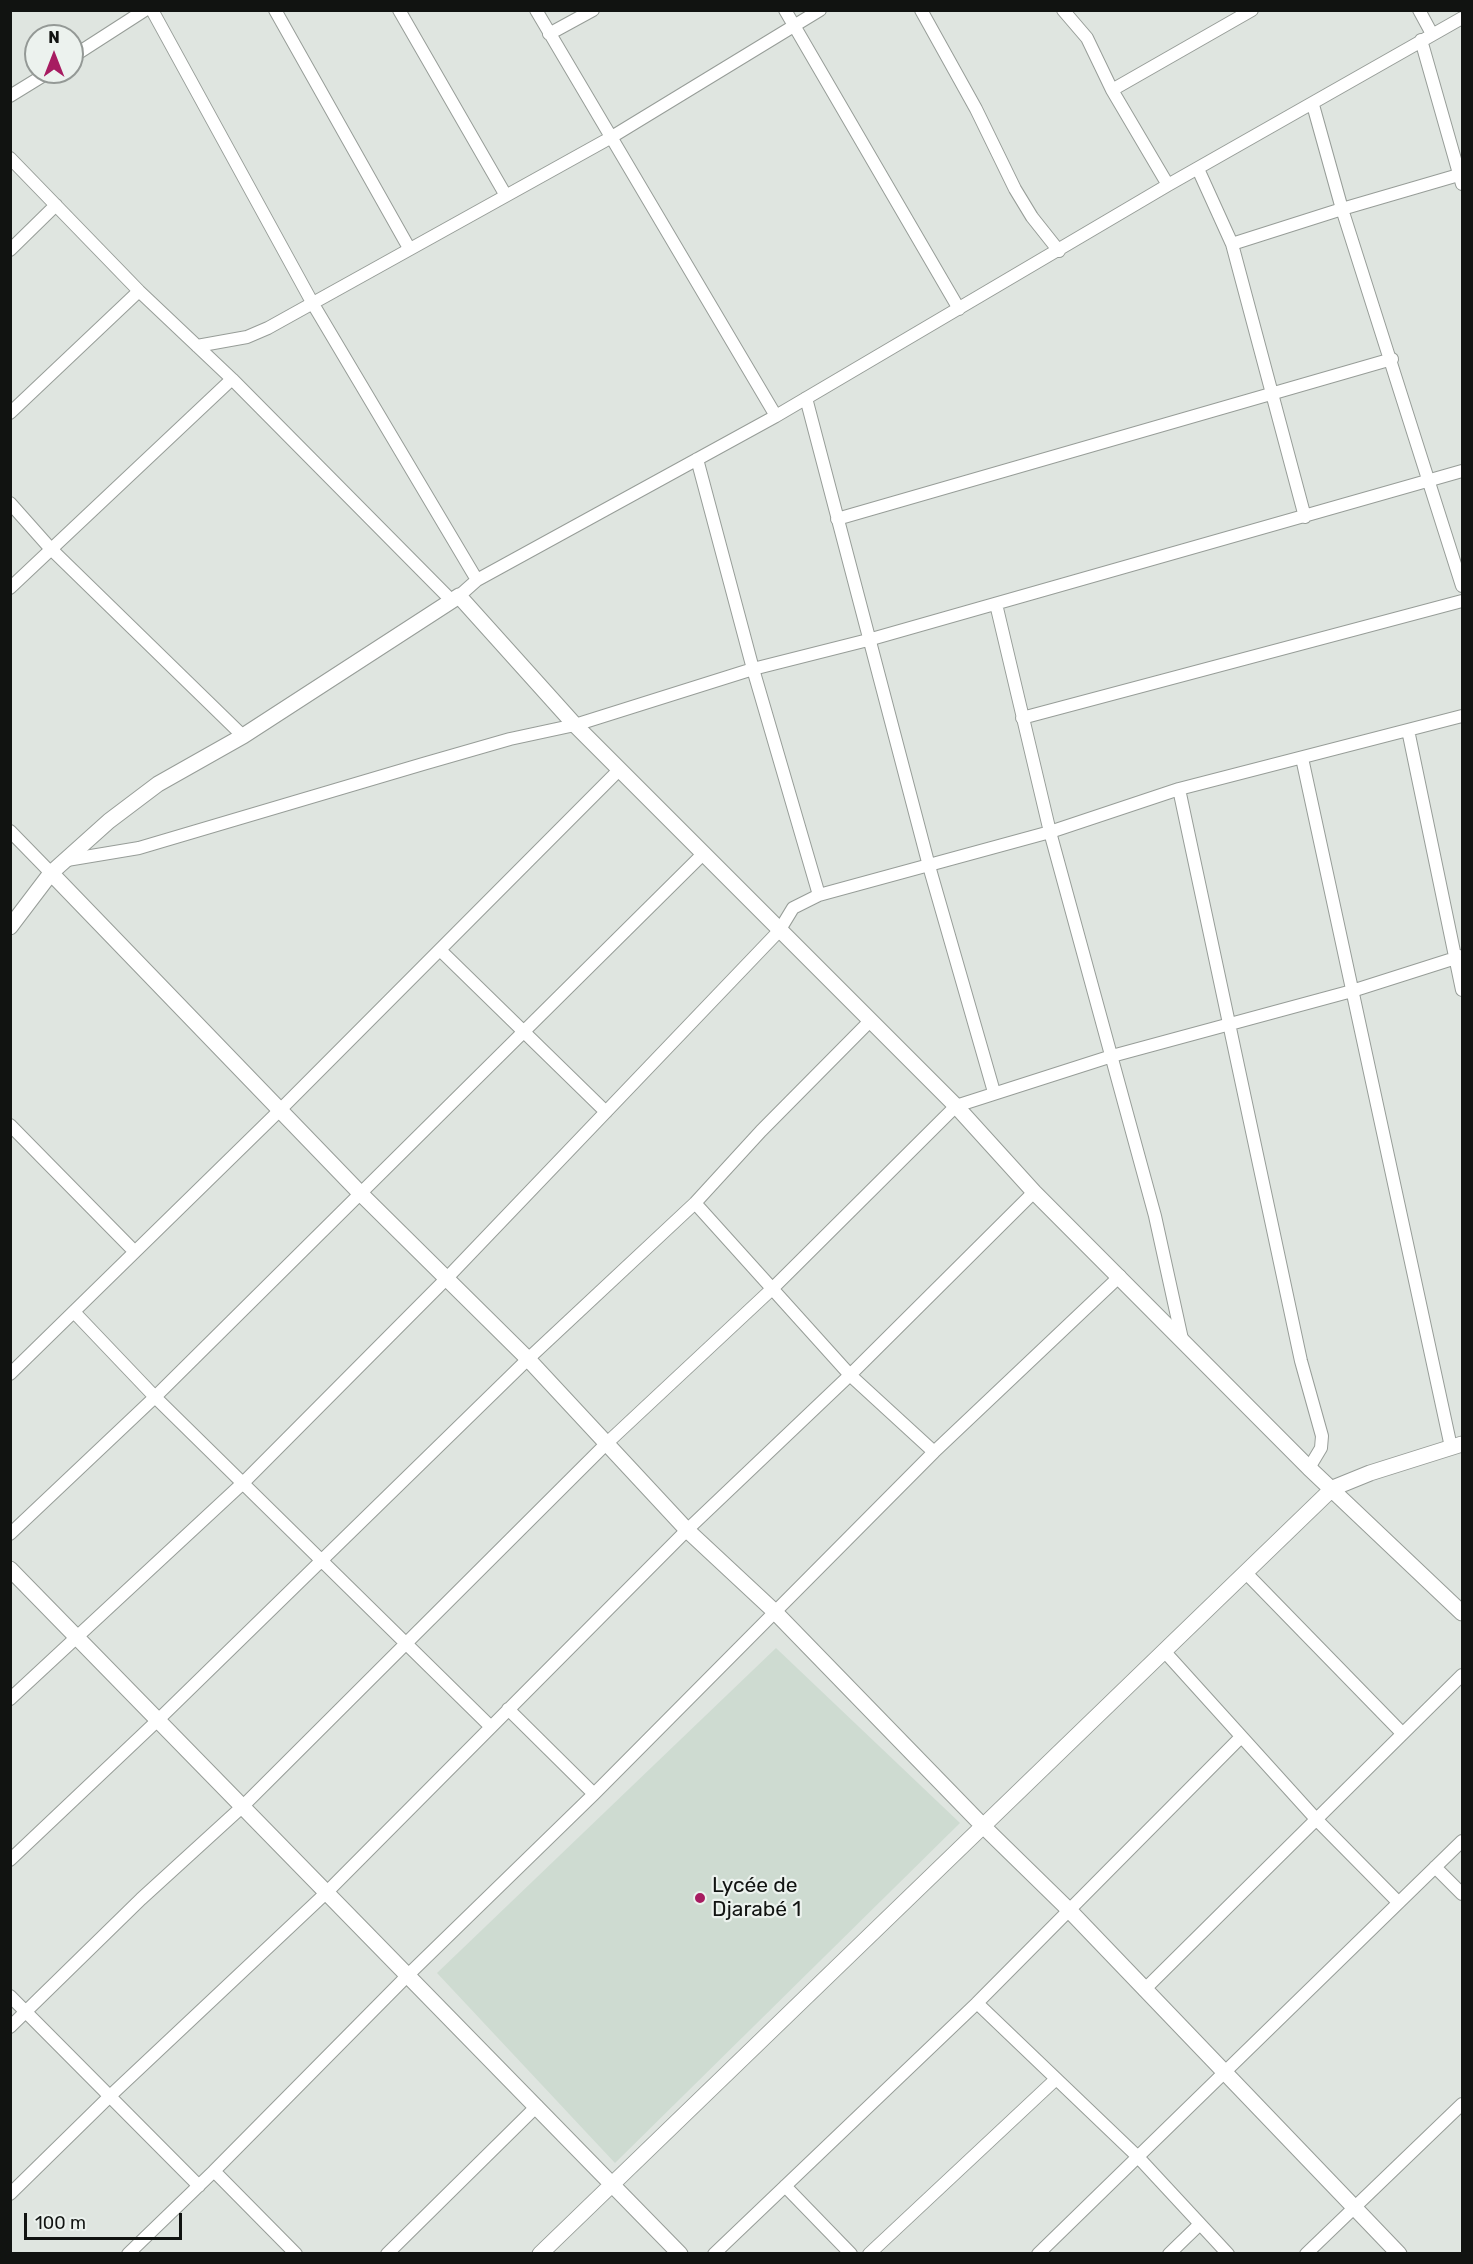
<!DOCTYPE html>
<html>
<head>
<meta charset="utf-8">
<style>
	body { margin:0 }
	#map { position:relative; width:1473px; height:2264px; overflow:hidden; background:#dfe5e0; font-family:Rubik,sans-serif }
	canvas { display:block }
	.frame { position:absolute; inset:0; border:12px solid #111311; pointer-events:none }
	.north { position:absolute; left:24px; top:24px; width:60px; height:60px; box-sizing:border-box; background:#ecf2ee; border:2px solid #949996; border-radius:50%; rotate:0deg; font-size:16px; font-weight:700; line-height:24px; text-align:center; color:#111311 }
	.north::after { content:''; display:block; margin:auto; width:21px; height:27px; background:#a71c61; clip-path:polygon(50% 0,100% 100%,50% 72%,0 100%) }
	.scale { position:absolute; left:24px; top:2213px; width:158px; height:27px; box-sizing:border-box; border:3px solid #111311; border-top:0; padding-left:8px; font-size:18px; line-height:21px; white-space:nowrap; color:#111311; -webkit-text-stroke:4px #ecf2ee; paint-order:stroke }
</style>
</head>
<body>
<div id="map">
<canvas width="1473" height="2264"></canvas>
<div class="frame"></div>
<div class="north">N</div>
<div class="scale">100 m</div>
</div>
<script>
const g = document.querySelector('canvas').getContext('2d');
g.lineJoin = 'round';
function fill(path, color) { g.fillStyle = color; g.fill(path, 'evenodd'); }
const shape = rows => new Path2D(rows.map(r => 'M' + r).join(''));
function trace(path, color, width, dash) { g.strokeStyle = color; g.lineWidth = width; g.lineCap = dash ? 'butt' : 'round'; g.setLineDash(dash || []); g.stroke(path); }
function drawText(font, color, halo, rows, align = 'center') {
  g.font = font + ' Rubik,sans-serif'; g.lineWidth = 4.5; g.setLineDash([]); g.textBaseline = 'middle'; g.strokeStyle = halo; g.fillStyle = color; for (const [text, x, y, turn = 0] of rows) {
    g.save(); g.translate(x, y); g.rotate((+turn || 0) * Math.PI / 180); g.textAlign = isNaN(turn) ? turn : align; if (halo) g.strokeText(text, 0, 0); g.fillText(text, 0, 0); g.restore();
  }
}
const built = shape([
	[776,1648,960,1823,615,2163,437,1973]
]);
const minor = shape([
	[152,10,313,304,477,580],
	[275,10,409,248],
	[399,10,505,194],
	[536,10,776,416],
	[785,10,959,309],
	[921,10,976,109,1015,189,1032,217,1059,251],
	[1063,10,1087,38,1112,90,1168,185],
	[1419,10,1432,34],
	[549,34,593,10],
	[1421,40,1462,184],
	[72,57,145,10],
	[1112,90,1252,10],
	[10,96,49,72],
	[1313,105,1342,209,1462,586],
	[10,158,139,291,232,379,452,601],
	[1198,169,1232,244,1342,209,1462,174],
	[1232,244,1305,517],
	[10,250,56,205],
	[197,346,247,337,268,328,610,138,820,10],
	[806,398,929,866,994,1092],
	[10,413,139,291],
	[697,459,753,669,819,895],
	[10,503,50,548,243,736],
	[837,519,1392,359],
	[10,588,232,379],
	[459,596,477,580,776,416,1168,185,1462,18],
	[996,604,1050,832,1155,1216,1182,1339],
	[1022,718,1462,601],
	[1408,730,1462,990],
	[1302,758,1451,1447],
	[1179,789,1301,1361,1322,1436,1321,1448,1309,1468],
	[10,831,51,873],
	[67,860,139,848,423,764,510,739,575,725,753,669,868,640,1462,471],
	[440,950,606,1112],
	[10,1125,134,1251],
	[695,1203,850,1375,934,1452],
	[74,1312,155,1397,491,1727],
	[10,1374,280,1110,619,770],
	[10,1534,155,1397,704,853],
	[1246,1573,1402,1733],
	[1165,1652,1316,1819,1397,1901],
	[10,1699,244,1482,446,1279,779,931,793,908,819,895,1050,832,1179,789,1462,716],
	[508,1709,594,1794],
	[10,1860,158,1720,528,1359,695,1203,761,1131,869,1022],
	[1435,1867,1462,1894],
	[1144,1990,1462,1675],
	[10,1996,199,2186],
	[977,2003,1138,2157,1228,2254],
	[10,2027,141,1899,243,1806,607,1443,773,1288,956,1106,1112,1056,1352,991,1462,956],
	[214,2171,296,2254],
	[785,2186,851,2254],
	[10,2194,110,2096,327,1892,687,1530,850,1375,1034,1192],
	[128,2254,214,2171,409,1974,594,1794,934,1452,1120,1276],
	[387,2254,537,2106],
	[714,2254,977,2003,1241,1737],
	[869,2254,1055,2080],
	[1038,2254,1462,1841],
	[1169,2254,1200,2224],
	[1306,2254,1462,2104]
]);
const tertiary = shape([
	[51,873,360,1193,528,1359,687,1530,774,1611,983,1826,1069,1910,1399,2254],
	[10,927,51,873,109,821,158,784,243,736,459,596,575,725,956,1106,1034,1192,1309,1468,1462,1613],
	[10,1569,680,2254],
	[540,2254,1333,1488,1370,1473,1462,1444]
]);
const markers = [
	[700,1898,6,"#a71c61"]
];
const poiNames = [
	["Lycée de",712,1886],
	["Djarabé 1",712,1910]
];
fill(built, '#cedbd1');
trace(minor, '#979d98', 14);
trace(tertiary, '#979d98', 17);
trace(minor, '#fff', 12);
trace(tertiary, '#fff', 15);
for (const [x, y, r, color] of markers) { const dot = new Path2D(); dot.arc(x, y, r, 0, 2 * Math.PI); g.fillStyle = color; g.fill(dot); trace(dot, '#ecf2ee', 2); }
drawText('21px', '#111311', '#ecf2ee', poiNames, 'left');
</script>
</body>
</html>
